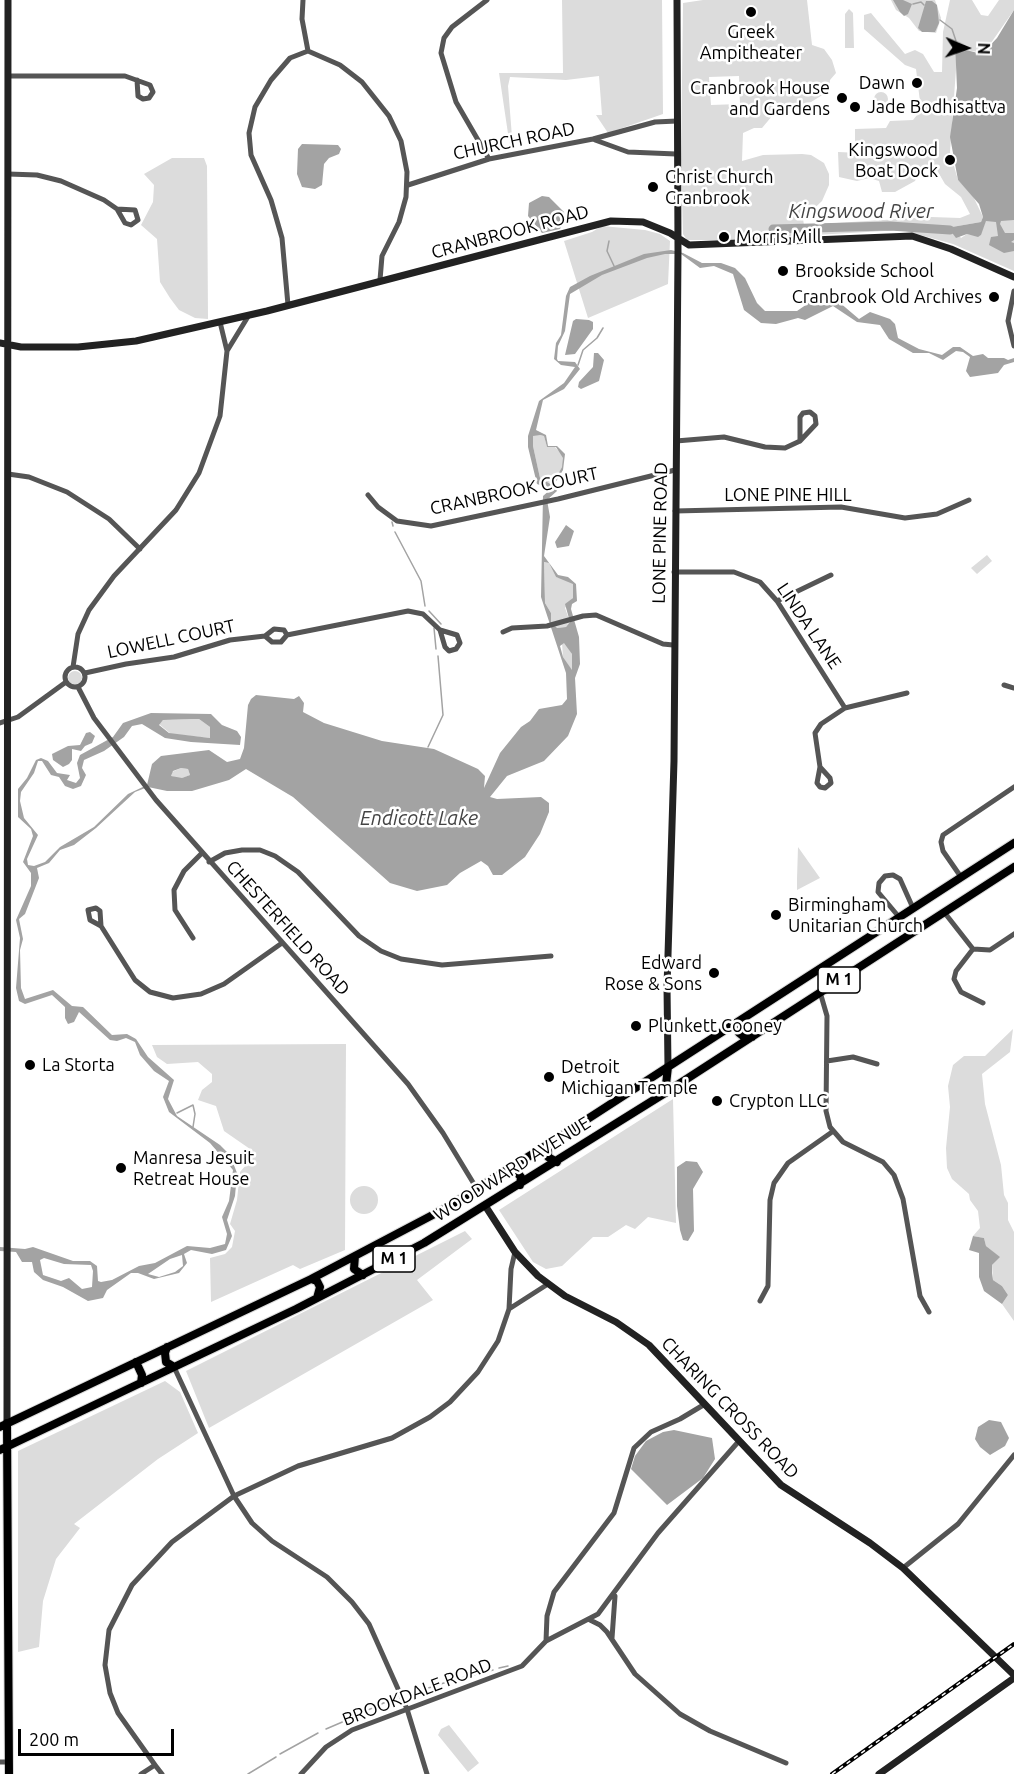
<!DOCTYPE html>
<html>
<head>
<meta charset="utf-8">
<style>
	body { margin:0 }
	#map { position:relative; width:1014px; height:1774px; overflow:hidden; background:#fff; font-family:Ubuntu,sans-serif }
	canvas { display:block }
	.north { position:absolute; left:936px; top:18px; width:60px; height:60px; -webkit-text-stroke:4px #fff; paint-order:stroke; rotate:92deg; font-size:16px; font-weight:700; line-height:24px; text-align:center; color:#000 }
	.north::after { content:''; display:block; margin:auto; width:21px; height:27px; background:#000; clip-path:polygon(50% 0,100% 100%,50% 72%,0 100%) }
	.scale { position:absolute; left:18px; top:1729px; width:156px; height:27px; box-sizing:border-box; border:3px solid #000; border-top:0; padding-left:8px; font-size:18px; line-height:21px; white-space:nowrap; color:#000; -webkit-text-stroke:4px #fff; paint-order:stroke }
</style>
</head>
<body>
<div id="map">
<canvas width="1014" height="1774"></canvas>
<div class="north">N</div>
<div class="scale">200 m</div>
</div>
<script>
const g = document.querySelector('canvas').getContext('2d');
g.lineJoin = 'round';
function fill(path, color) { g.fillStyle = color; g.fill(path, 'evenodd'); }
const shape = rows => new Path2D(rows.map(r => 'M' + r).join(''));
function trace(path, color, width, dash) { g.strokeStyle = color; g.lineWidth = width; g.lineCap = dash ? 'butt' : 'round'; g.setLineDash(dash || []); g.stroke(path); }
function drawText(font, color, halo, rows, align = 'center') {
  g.font = font + ' Ubuntu,sans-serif'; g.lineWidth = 5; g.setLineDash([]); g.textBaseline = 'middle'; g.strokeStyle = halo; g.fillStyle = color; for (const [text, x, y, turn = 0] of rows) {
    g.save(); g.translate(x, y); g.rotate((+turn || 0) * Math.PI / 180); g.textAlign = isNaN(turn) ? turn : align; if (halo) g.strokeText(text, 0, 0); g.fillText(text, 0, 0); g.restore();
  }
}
const green = shape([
	[562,0,662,0,663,114,608,133,596,115,602,115,599,76,566,80,510,77,508,86,512,137,510,147,499,73,563,73],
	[703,0,807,0,812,45,824,49,832,60,836,73,830,80,829,91,811,102,778,109,762,128,754,128,743,133,742,161,763,155,802,154,811,155,824,163,829,174,829,185,822,201,803,219,804,225,931,217,960,218,970,214,961,197,945,184,934,165,922,166,915,181,895,192,882,192,879,181,869,178,857,181,839,177,838,152,860,153,860,147,855,147,855,129,886,128,890,121,913,120,921,110,916,69,905,65,864,29,864,15,871,13,905,54,915,50,923,54,934,72,942,72,943,32,950,0,972,0,981,15,988,16,999,0,1014,0,1014,10,984,53,966,50,958,42,950,152,958,180,973,196,983,217,981,222,952,227,961,238,967,234,980,236,986,220,1014,220,1014,271,953,244,902,230,728,240,687,240,683,234,681,160,683,3],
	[739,76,740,104,711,105,709,77],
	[891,0,935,0,941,18,936,33,919,31,909,18,896,10],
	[849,9,853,13,854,48,845,48,845,14],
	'874 99a7 7 0 1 1 14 0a7 7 0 1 1-14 0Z',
	[172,158,204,158,207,166,208,319,195,318,179,310,170,298,160,282,157,239,141,225,153,202,154,185,144,174],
	[602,226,645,230,660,234,670,241,668,284,588,318,564,241,592,232],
	[536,434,544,436,547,447,555,447,563,456,563,465,552,486,540,478,533,446,533,436],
	[987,555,992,561,977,574,971,568],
	[544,562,549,563,556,577,573,582,573,598,565,608,570,622,566,627,556,628,551,622,551,613,545,603],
	[562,643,566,643,572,654,572,671,563,657],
	'68 678a7 7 0 1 1 14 0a7 7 0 1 1-14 0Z',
	[193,719,199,719,210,727,210,738,171,734,159,724,163,720],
	[181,768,188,769,190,775,180,779,171,776,172,772],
	[798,847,820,878,797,890,797,879],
	[1013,1029,1010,1052,982,1074,985,1104,1001,1165,1004,1195,1008,1203,1008,1220,1014,1232,1014,1321,1002,1304,1008,1295,1002,1286,993,1280,992,1265,999,1257,986,1246,984,1238,973,1236,980,1228,978,1211,970,1200,969,1194,952,1179,947,1168,946,1148,950,1107,948,1086,953,1065,964,1056,985,1056],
	[346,1044,345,1250,300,1269,293,1265,211,1302,210,1258,225,1254,232,1247,235,1231,230,1224,237,1200,240,1172,252,1158,250,1149,224,1131,216,1106,198,1100,202,1090,212,1082,212,1074,198,1062,167,1064,157,1057,152,1045],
	[673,1099,676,1223,648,1217,635,1229,626,1225,608,1237,593,1237,562,1266,546,1269,533,1262,499,1210],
	'350 1200a14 14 0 1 1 28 0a14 14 0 1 1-28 0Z',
	[465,1231,472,1239,417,1280,433,1300,209,1428,186,1371],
	[165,1381,180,1392,198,1433,158,1459,74,1524,80,1528,56,1559,43,1601,39,1647,18,1652,18,1451],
	[449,1725,479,1763,468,1772,438,1735,441,1729]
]);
const water = shape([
	[893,0,903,0,912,4,908,14,904,16,900,12],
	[926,1,932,1,937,5,939,23,935,32,922,32,918,28],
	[1014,10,1014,220,1001,221,1000,224,1005,233,1014,233,1014,240,1011,242,1014,243,1014,251,1004,253,989,245,991,237,998,236,996,222,986,221,981,235,978,237,967,234,956,238,950,230,952,227,981,222,983,217,979,204,958,180,950,137,957,88,955,42,966,50,982,54,997,38],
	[302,144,338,145,341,149,339,154,329,158,324,164,322,185,315,189,302,187,297,174,298,149],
	[542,196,549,197,564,212,565,219,560,229,542,233,528,216,529,203],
	[671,250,683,253,702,263,721,263,735,268,745,278,757,303,765,311,797,311,813,300,830,300,839,302,859,319,870,312,890,319,895,324,898,338,919,349,942,355,953,347,960,347,973,356,983,354,988,358,1004,358,1008,360,1014,358,1014,362,1004,365,998,373,970,377,966,371,970,357,963,352,956,351,943,360,929,353,913,353,889,339,880,325,857,322,833,306,805,320,798,318,776,324,761,323,744,310,733,274,714,266,700,268,681,254,665,254,647,258,602,275,570,294,565,331,558,346,557,359,558,361,575,362,580,369,564,389,543,400,536,430,546,435,548,446,557,446,565,454,563,470,555,483,557,491,547,500,550,517,544,556,558,575,568,577,576,584,577,601,572,604,571,609,579,637,580,664,575,678,577,714,568,736,544,761,507,776,490,797,497,799,541,797,549,803,549,812,540,834,525,857,502,875,493,875,488,866,481,861,460,873,447,885,417,891,390,883,293,797,246,769,229,780,192,791,167,791,148,787,135,792,96,828,74,845,60,850,49,863,37,868,39,878,25,914,19,919,23,939,20,950,21,988,25,999,53,990,72,1006,83,1007,112,1035,127,1034,136,1039,148,1057,174,1080,168,1099,177,1116,220,1145,230,1155,237,1173,235,1196,227,1220,232,1236,226,1250,212,1254,191,1250,184,1254,187,1263,179,1273,154,1279,138,1273,131,1273,107,1290,103,1298,88,1301,63,1287,43,1280,34,1272,32,1262,22,1262,16,1252,0,1251,0,1247,25,1249,33,1247,73,1261,90,1261,97,1266,98,1281,101,1282,112,1280,139,1266,155,1263,187,1246,210,1248,225,1244,227,1234,222,1217,229,1201,233,1170,210,1143,169,1112,163,1097,169,1081,154,1071,140,1055,135,1042,126,1038,117,1041,110,1040,79,1012,74,1022,68,1024,65,1018,65,1007,52,995,25,1004,19,1001,16,988,20,938,16,920,31,886,31,873,23,862,33,836,31,829,18,817,18,789,27,778,36,760,41,758,48,761,57,773,70,775,67,780,76,783,80,778,77,763,80,755,113,737,123,723,151,713,211,714,222,725,237,731,241,737,240,745,191,742,165,738,142,724,132,726,124,737,104,751,84,760,82,768,86,775,81,786,73,789,65,786,59,777,51,775,42,761,38,761,34,773,21,792,20,801,24,818,38,835,27,859,28,865,34,866,45,862,60,847,94,827,128,794,147,785,152,764,161,756,209,750,227,762,240,759,244,748,248,705,251,699,256,695,294,699,299,696,304,703,303,712,324,723,382,741,434,749,478,769,485,776,484,788,500,753,521,727,530,721,539,709,562,705,567,699,566,673,541,597,543,496,551,489,537,484,528,447,528,436,539,401,564,383,575,367,561,365,554,359,556,343,561,335,566,296,570,287,590,276,644,254],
	[540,435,544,436,547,447,556,447,563,458,562,467,552,485,540,478,533,446,533,436],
	[544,562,549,563,556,577,573,584,573,598,565,604,570,622,566,627,557,628,551,622,551,613,545,603],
	[564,643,572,654,572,670,563,657,560,646],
	[193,719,199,719,210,727,210,738,169,733,159,725,163,720],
	[181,768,188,769,190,775,182,778,171,776,173,771],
	[182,1255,183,1266,175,1272,159,1277,148,1274,170,1259],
	[44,1258,64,1264,91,1265,93,1271,92,1287,82,1289,69,1278,61,1281,43,1275,40,1260],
	[576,319,589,320,593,322,593,329,575,354,565,355,573,321],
	[594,353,598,353,604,360,599,381,581,389,578,387,579,382,593,367],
	[566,525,574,531,569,546,557,548,555,542],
	[90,732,95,736,92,743,85,746,81,751,72,749,72,760,69,764,63,767,53,760,52,754,68,746,80,745,86,733],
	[686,1161,697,1162,703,1172,693,1189,694,1231,688,1241,683,1240,680,1230,677,1206,677,1167],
	[973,1236,984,1238,986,1246,1000,1257,992,1265,992,1273,993,1280,1002,1286,1008,1295,1002,1304,984,1291,979,1277,979,1253,969,1250],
	[989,1420,1001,1422,1009,1438,1005,1446,990,1455,980,1447,975,1439,978,1427],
	[674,1430,712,1438,715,1459,703,1478,667,1505,631,1469,635,1456,646,1441,663,1432]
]);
const stream = shape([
	[913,4,921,2,924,5],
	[940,20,952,29,956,41],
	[609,241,607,251,615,268],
	[578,365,583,350,597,338,603,328],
	[392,522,393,526],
	[395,532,421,581,425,606],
	[429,611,441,624],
	[434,628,436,649],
	[428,747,443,715,438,656],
	[177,1113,193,1105,195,1114,193,1127],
	[499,1668,508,1666],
	[469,1676,493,1670],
	[437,1685,465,1677],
	[407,1693,432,1687],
	[359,1714,397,1697],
	[326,1729,354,1717],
	[280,1754,318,1733],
	[248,1774,276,1757]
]);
const river = shape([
	[773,229,890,226,950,230]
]);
const street = shape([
	[303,0,302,19,308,51],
	[487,0,452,27,444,38,441,53,456,102,489,159],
	[308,51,340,65,362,82,389,116,401,141,407,172,406,197,399,222,382,256,380,280],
	[8,76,125,76,150,85,153,92,149,98,143,99,138,96,137,80],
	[595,140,628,152,676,154],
	[8,174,37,175,61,181,104,200,117,209,125,223,131,225,138,220,135,210,117,209],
	[408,185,489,159,593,139,655,122,677,121],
	[1014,291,1008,321,1014,346],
	[288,305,282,238,271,200,251,155,249,133,255,107,271,80,290,58,308,51],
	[220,322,227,351],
	[676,441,724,437,765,447,785,448,800,441,800,417,803,413,810,412,815,416,816,424,800,441],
	[8,474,29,477,67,492,109,519,140,549],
	[368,495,378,507,397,521,431,526,558,499,675,470],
	[675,511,841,507,905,518,937,514,969,500],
	[674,572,734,572,760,582,777,601,845,708],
	[777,601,831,575],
	[503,632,512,628,547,626,583,616,596,615,663,644,673,645],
	[265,636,272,642,281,642,287,635,408,611,423,614,440,630,457,635,460,643,456,649,449,651,445,647,440,630],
	'65 677a10 10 0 1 1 20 0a10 10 0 1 1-20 0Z',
	[73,667,78,634,89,610,114,576,176,510,199,473,220,416,227,351,249,315],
	[85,673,126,664,174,657,230,640,265,636,274,629,284,630,287,635],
	[1004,685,1014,688],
	[78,687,94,718,156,800,408,1084,443,1133,477,1189],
	[0,723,18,717,66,682],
	[820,767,830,778,831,783,825,788,820,787,817,783,820,767,815,733,821,724,845,708,907,693],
	[209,862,225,853,242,850,260,850,275,856,298,872,359,936,381,951,401,959,442,965,551,956],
	[961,877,943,851,941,842,943,835,1014,787],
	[944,912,973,949],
	[899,917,878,892,879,883,885,876,893,875,900,879,913,908],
	[101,926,90,920,88,910,96,908,100,911,101,926,135,980,150,992,173,998,201,994,224,984,282,943],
	[193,938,175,910,174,890,184,871,202,853],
	[973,949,956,971,954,979,961,992,983,1003],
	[973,949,990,950,1014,934],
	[820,992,827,1016,826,1111,830,1127,843,1142,883,1162,894,1175,903,1199,920,1296,929,1312],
	[827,1061,853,1057,877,1064],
	[760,1301,768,1286,770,1200,774,1183,788,1163,832,1132],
	[509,1309,548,1284],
	[174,1367,234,1496,252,1523,272,1541,327,1577,352,1602,369,1624,407,1709,427,1774],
	[903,1568,958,1524,1014,1455],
	[590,1620,600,1625,607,1632,635,1674,680,1714,710,1731,786,1763],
	[612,1638,615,1596],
	[546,1641,547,1616,554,1592,614,1513,634,1448,651,1432,680,1419,705,1404],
	[0,1762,9,1762],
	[155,1765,118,1713,110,1693,105,1665,109,1630,132,1585,172,1542,234,1496,298,1466,392,1438,430,1417,450,1402,478,1372,498,1341,509,1309,511,1269,515,1252],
	[141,1774,155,1765,162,1774],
	[301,1774,326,1747,352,1730,522,1666,546,1641,598,1614,658,1533,739,1441]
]);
const secondary = shape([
	[0,343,21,347,78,347,136,341,267,311,611,221,643,222,670,233,689,245,912,236,951,249,1014,277],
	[668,1067,667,987,674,761,678,251,677,0],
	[486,1207,515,1252,538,1276,565,1296,616,1322,649,1345,781,1485,870,1543,903,1568,1014,1675],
	[7,1423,8,0],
	[879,1774,1014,1678]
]);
const primary = shape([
	[743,1019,739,1033,744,1037,752,1037],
	[665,1093,668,1067],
	[548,1144,548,1157,557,1162],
	[512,1167,521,1177,520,1185],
	[355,1256,354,1269,363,1275],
	[311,1279,317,1281,320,1287,317,1298],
	[167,1347,165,1353,166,1362,174,1367],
	[136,1362,142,1375,141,1383],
	[7,1423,9,1774],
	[0,1427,311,1279,444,1209,552,1142,1014,843],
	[0,1450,296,1309,424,1243,665,1093,1014,867]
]);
const rail = shape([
	[832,1774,1014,1644]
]);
const markers = [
	[751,12,6,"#000"],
	[917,83,6,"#000"],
	[842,98,6,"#000"],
	[855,107,6,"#000"],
	[950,160,6,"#000"],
	[653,187,6,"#000"],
	[724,237,6,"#000"],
	[783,271,6,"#000"],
	[994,297,6,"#000"],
	[776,915,6,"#000"],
	[714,973,6,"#000"],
	[636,1026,6,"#000"],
	[30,1065,6,"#000"],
	[549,1077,6,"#000"],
	[717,1101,6,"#000"],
	[121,1168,6,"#000"]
];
const shields = [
	[839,980,42],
	[394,1259,42]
];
const shieldNames = [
	["M 1",839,980],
	["M 1",394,1259]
];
const poiNames = [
	["Greek",751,32,"center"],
	["Ampitheater",751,53,"center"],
	["Dawn",905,83,"right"],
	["Cranbrook House",830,88,"right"],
	["and Gardens",830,109,"right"],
	["Jade Bodhisattva",867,107],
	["Kingswood",938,150,"right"],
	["Boat Dock",938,171,"right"],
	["Christ Church",665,177],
	["Cranbrook",665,198],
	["Morris Mill",736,237],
	["Brookside School",795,271],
	["Cranbrook Old Archives",982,297,"right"],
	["Birmingham",788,905],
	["Unitarian Church",788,926],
	["Edward",702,963,"right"],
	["Rose & Sons",702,984,"right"],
	["Plunkett Cooney",648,1026],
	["La Storta",42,1065],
	["Detroit",561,1067],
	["Michigan Temple",561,1088],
	["Crypton LLC",729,1101],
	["Manresa Jesuit",133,1158],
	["Retreat House",133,1179]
];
const streetNames = [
	["CHURCH ROAD",514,141,-12],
	["CRANBROOK ROAD",510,232,-15],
	["CRANBROOK COURT",514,491,-12],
	["LONE PINE HILL",788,495],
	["LONE PINE ROAD",660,533,-89],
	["LINDA LANE",809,626,56],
	["LOWELL COURT",171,639,-12],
	["CHESTERFIELD ROAD",288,928,48],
	["WOODWARD AVENUE",512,1169,-32],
	["CHARING CROSS ROAD",730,1408,46],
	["BROOKDALE ROAD",417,1692,-21]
];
const waterNames = [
	["Kingswood River",861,211],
	["Endicott Lake",419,818]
];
fill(green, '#dcdcdc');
fill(water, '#a3a3a3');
trace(stream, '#a3a3a3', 1.5);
trace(river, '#a3a3a3', 9);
trace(primary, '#dbdbdb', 10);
trace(street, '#555', 5);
trace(secondary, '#222', 7);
trace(primary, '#000', 8);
trace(rail, '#000', 4);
trace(rail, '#fff', 1.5, [4.5]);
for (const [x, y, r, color] of markers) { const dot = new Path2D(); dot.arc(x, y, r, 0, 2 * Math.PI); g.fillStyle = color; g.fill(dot); trace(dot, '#fff', 2); }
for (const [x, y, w] of shields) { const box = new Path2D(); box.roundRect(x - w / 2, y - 13, w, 26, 4.5); g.fillStyle = '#fff'; g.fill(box); trace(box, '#000', 1.5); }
drawText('bold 16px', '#000', null, shieldNames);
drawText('18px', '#000', '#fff', poiNames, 'left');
drawText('18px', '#000', '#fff', streetNames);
drawText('italic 20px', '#444', '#fff', waterNames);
</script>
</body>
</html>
